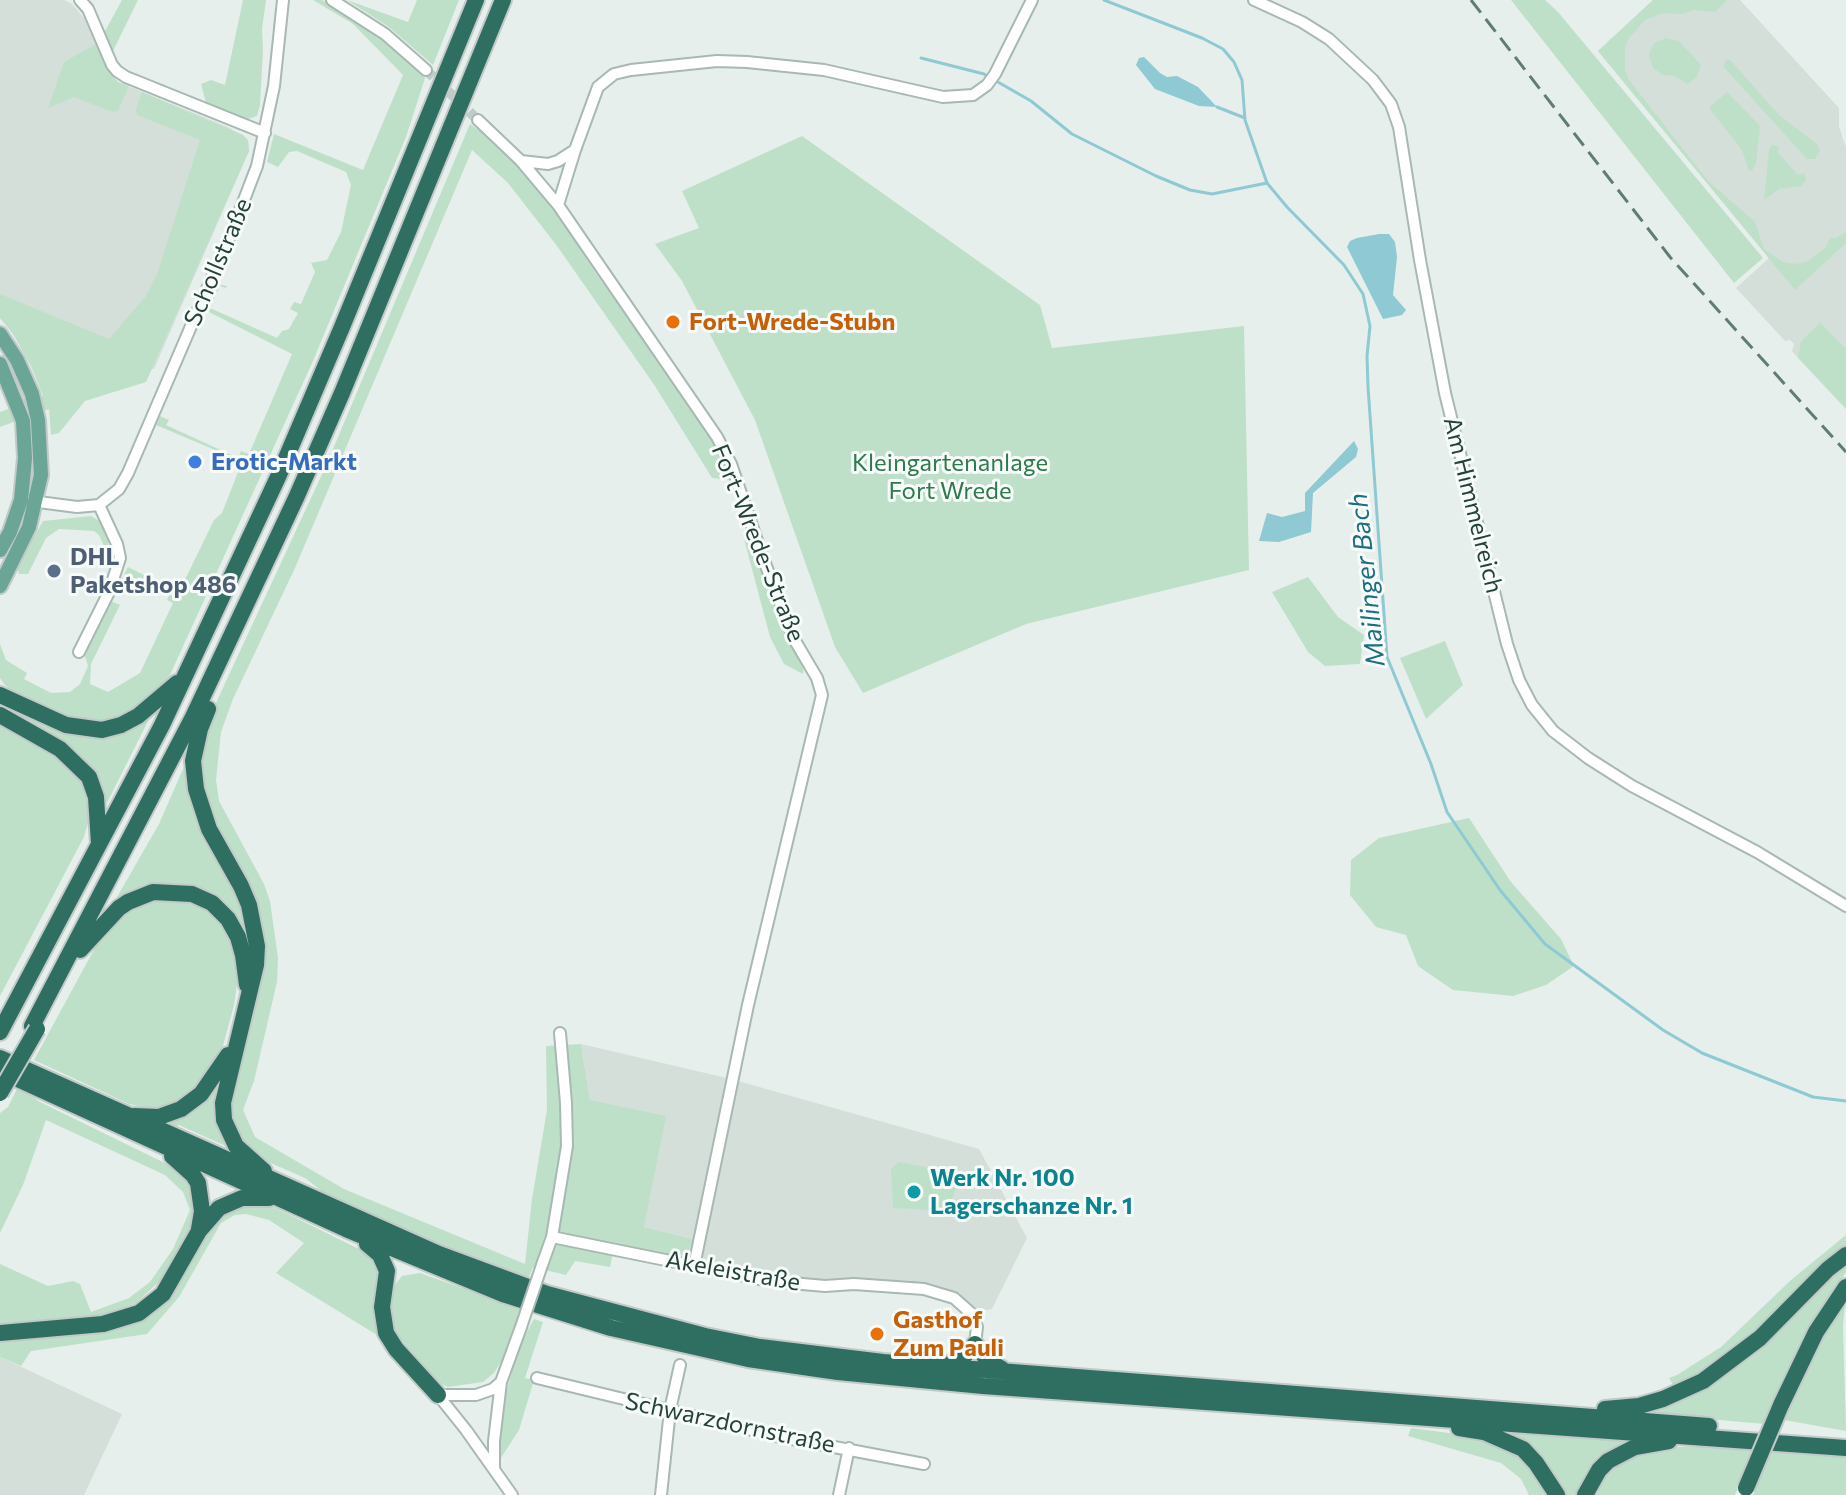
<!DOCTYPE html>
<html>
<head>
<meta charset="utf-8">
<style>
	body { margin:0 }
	canvas { display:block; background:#e6efeb }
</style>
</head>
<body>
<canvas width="1846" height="1495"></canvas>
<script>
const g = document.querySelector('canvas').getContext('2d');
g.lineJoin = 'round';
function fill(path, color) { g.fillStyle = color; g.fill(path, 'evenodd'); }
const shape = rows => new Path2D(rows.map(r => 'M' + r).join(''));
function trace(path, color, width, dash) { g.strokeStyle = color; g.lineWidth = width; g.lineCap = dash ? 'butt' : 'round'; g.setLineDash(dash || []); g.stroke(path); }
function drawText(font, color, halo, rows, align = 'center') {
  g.font = font + ' Commissioner,sans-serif'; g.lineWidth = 6; g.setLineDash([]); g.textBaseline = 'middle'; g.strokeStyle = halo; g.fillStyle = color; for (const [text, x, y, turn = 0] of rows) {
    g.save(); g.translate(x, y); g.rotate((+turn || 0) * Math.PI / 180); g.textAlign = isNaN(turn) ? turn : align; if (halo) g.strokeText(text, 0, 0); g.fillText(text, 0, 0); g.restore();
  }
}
const built = shape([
	[0,0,64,0,72,4,84,18,108,70,118,82,228,127,248,140,249,151,154,369,118,369,43,394,31,366,13,334,0,318],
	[1653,0,1740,0,1839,108,1839,127,1846,147,1846,349,1820,322,1798,358,1792,351,1794,344,1790,340,1785,341,1736,288,1769,258,1598,51],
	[581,1044,731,1079,979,1149,1027,1238,992,1309,979,1311,949,1291,925,1283,858,1279,805,1281,686,1258,693,1239,644,1227,590,1100],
	[0,1357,122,1414,84,1495,0,1495]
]);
const green = shape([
	[122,0,138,0,113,51,104,33],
	[243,0,266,0,262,29,263,50,260,105,257,116,248,119,206,103,201,84,211,80,225,85],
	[313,0,322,0,372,28,411,61,425,78,406,137,313,361,170,675,148,702,106,725,78,723,18,696,4,684,0,678,0,644,6,660,27,673,24,679,51,693,70,692,80,684,88,666,85,656,111,601,120,605,91,664,90,684,108,692,140,673,173,603,167,600,170,593,139,577,135,585,130,583,124,596,115,592,128,567,179,592,214,520,222,513,240,467,232,463,234,458,156,425,160,416,169,420,166,425,238,458,241,451,249,454,292,354,205,310,217,284,227,286,226,288,220,286,210,308,277,338,282,331,289,329,298,313,290,309,294,302,301,304,315,272,311,263,327,260,341,232,351,185,346,172,297,151,289,152,278,167,267,162,274,134,363,170,403,75,353,24],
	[347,0,408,22,417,0,459,0,433,65,389,27],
	[1511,0,1545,0,1558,12,1763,258,1734,283],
	[1653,0,1727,0,1715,12,1694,10,1683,14,1664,13,1645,20,1629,38,1625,47,1625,70,1629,80,1708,181,1755,222,1764,249,1783,262,1795,264,1808,261,1826,247,1830,238,1836,238,1846,232,1846,243,1795,290,1598,51],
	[1666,38,1679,41,1701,65,1697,77,1688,84,1674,76,1663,75,1653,68,1649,56,1651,49,1654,43],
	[96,44,108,70,118,82,129,86,118,111,112,112,74,97,48,108,64,62],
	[1726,60,1730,60,1779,115,1817,144,1820,151,1815,159,1807,159,1723,66],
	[142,92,243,135,248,140,249,151,146,382,85,401,59,433,51,435,49,409,0,427,0,412,43,396,31,366,13,334,0,318,0,294,109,339,146,296,157,274,200,140,137,115,136,109],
	[1727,92,1760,126,1756,163,1752,171,1748,169,1742,150,1709,108],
	[470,124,489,137,525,170,550,203,595,272,701,421,718,448,731,480,712,478,655,386,557,246,508,183,472,150,295,568,233,699,221,732,216,780,219,801,264,884,270,901,278,958,277,982,254,1081,243,1110,255,1137,344,1189,525,1264,532,1199,547,1110,546,1046,581,1044,590,1100,666,1116,644,1227,693,1239,686,1258,615,1243,610,1267,575,1261,566,1275,533,1267,527,1282,337,1203,305,1178,259,1158,244,1147,232,1127,229,1095,262,946,215,832,199,777,204,731,221,692,325,468],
	[802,136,1040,305,1052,348,1244,326,1249,570,1026,624,863,693,835,647,755,420,682,281,655,244,699,228,682,191],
	[1772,145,1777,146,1779,148,1778,153,1798,175,1804,173,1806,180,1801,186,1779,189,1764,200,1769,149],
	[1820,322,1846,349,1846,409,1798,358,1801,342],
	[91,516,101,522,108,540,108,545,104,546,99,535,94,531,59,529,46,538,28,574,19,574,17,567,43,521],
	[751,533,784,630,804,665,803,674,784,664,770,637,743,535],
	[1308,577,1338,617,1364,635,1360,664,1325,666,1308,652,1272,592],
	[1445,641,1463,685,1426,719,1400,658],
	[0,704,50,727,71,732,150,717,107,803,101,785,90,768,0,708],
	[0,722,53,753,74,771,88,789,91,812,84,837,0,996],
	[187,760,236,886,252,944,247,950,190,888,113,904,159,824],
	[1469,818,1511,882,1561,939,1574,966,1546,985,1513,996,1453,990,1418,966,1406,935,1376,927,1350,895,1351,860,1379,838],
	[174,896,206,906,228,928,239,971,234,1005,223,1046,200,1085,172,1107,152,1109,129,1104,34,1060,103,933,136,903],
	[222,1070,230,1148,179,1125,172,1129,155,1121],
	[18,1087,40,1102,175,1168,193,1188,195,1213,187,1236,161,1280,136,1303,101,1316,0,1326,0,1264,48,1286,73,1281,80,1284,91,1312,129,1298,150,1282,173,1249,190,1210,183,1192,165,1175,46,1120,23,1185,0,1233,0,1113,8,1107],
	[899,1162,948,1171,956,1187,949,1211,893,1208,891,1169],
	[261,1204,276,1208,373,1256,382,1273,374,1316,377,1335,276,1273,304,1243,269,1220,246,1214,235,1215,221,1223,179,1297,147,1334,31,1351,21,1366,0,1357,0,1340,139,1320,211,1221,231,1205],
	[1846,1235,1846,1248,1737,1352,1680,1385,1673,1385,1669,1378,1677,1375,1721,1347,1791,1280],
	[1846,1263,1846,1272,1806,1333,1765,1424,1640,1413,1733,1368,1772,1339],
	[420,1273,521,1309,502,1360,494,1373,483,1382,448,1387,439,1383,395,1332,391,1300,394,1286,402,1276],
	[1846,1296,1843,1325,1846,1431,1784,1420,1793,1395,1834,1313],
	[534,1319,543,1322,525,1378,534,1380,519,1430,499,1461,503,1403,520,1344],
	[1411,1428,1464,1435,1496,1442,1515,1452,1533,1467,1550,1495,1529,1495,1521,1479,1501,1463,1408,1436],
	[1493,1428,1641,1438,1578,1495,1562,1495],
	[1659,1447,1755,1447,1735,1495,1590,1495,1594,1484,1617,1460],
	[1772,1449,1846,1457,1846,1495,1753,1495]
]);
const water = shape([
	[1144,57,1160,73,1167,77,1177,76,1198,87,1217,107,1199,106,1155,89,1136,65,1139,58],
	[1379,234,1389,234,1395,242,1397,257,1393,295,1406,310,1402,315,1383,319,1347,247,1350,241,1357,238],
	[1354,441,1358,449,1356,457,1313,493,1311,532,1279,542,1259,541,1267,513,1282,517,1305,511,1305,493]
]);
const stream = shape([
	[1104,0,1202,38,1223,49,1234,62,1242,80,1245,120,1267,183,1287,207,1344,265,1363,294,1370,326,1367,356,1368,387,1387,657,1431,764,1447,812,1500,890,1545,944,1663,1030,1702,1053,1813,1097,1846,1101],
	[921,58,984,74,1031,101,1072,134,1156,176,1190,190,1212,194,1267,183],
	[1217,107,1245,118]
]);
const minorTunnel = shape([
	[426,70,478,120]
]);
const minor = shape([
	[80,0,88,9,112,65,117,71,126,77,265,133],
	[332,0,385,34,426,70],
	[1254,0,1302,22,1329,39,1373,80,1391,104,1399,127,1420,260,1445,393,1507,644,1519,680,1532,705,1553,731,1588,758,1632,786,1757,852,1846,906],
	[478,120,521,161,558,205,717,437,731,464,763,558,794,639,817,678,822,695,748,1005,694,1266],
	[521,161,548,164,558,161,575,150,598,87,614,74,631,70,717,61,747,62,824,70,943,97,973,95,987,85,995,74,1032,0],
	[558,205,575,150],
	[31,501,77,507,99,505,119,489,128,473,234,226,257,166,274,86,283,0],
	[79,652,109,592,120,558,117,544,99,505],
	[552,1237,567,1146,566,1103,560,1033],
	[542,1265,552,1237,769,1281,825,1286,854,1284,924,1289,954,1298,972,1314,977,1327,975,1344],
	[537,1378,776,1436,924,1464],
	[438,1395,466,1430,512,1495],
	[438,1395,476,1395,493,1389,501,1382],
	[494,1468,494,1441,501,1382,521,1327],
	[661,1495,670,1410,680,1365],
	[839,1495,849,1448]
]);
const major = shape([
	[0,334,17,360,32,394,38,420,41,475,29,527,0,586],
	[0,364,23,421,25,458,21,500,10,532,0,550]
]);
const highway = shape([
	[0,695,66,725,102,730,121,725,138,716,177,683],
	[208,709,200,729,193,761,196,789,209,829,241,886,249,905,257,946,256,965,223,1103,224,1120,236,1146,264,1171],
	[0,715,60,749,89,777,96,797,99,844],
	[80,950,119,908,128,902,153,892,192,894,212,903,228,919,238,937,243,955,247,985],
	[32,1026,193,717,296,498,342,393,503,0],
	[0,1032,162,725,278,477,342,327,476,0],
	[0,1058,439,1254,547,1294,705,1336,760,1347,883,1362,1709,1426],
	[0,1071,346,1229,503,1294,611,1328,748,1359,838,1372,983,1386,1846,1448],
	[134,1116,159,1117,181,1109,201,1094,228,1055],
	[172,1156,193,1175,198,1183,202,1211,199,1229],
	[367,1244,380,1255,387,1271,382,1307,386,1333,396,1349,438,1395],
	[0,1333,103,1324,139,1313,163,1294,199,1231,219,1208,242,1198,269,1198],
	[944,1366,961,1360,975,1344,988,1361,1002,1369],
	[1781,1405,1816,1332,1846,1287],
	[1605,1409,1639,1406,1663,1399,1703,1381,1760,1338,1828,1269,1846,1255],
	[1459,1428,1484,1432,1523,1449,1536,1463,1557,1495],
	[1585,1495,1599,1470,1608,1461,1635,1447,1669,1441]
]);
const rail = shape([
	[1471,0,1670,257,1846,452]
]);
const minorBridge = shape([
	[521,1327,542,1265]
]);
const highwayBridge = shape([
	[0,1093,37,1029],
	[1746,1488,1781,1405]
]);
const markers = [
	[673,322,8,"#e8710a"],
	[195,462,8,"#3f7fe0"],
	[54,571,8,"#5c6f8a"],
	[914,1192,8,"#0f9aa8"],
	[877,1334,8,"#e8710a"]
];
const streetNames = [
	["Schollstraße",218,262,-67],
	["Am Himmelreich",1473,505,76],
	["Fort-Wrede-Straße",758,543,68],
	["Akeleistraße",733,1271,10],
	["Schwarzdornstraße",730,1423,12]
];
const foodNames = [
	["Fort-Wrede-Stubn",689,322],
	["Gasthof",893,1320],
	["Zum Pauli",893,1348]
];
const shopNames = [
	["Erotic-Markt",211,462]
];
const parkNames = [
	["Kleingartenanlage",950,463],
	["Fort Wrede",950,491]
];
const serviceNames = [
	["DHL",70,557],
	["Paketshop 486",70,585]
];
const cultureNames = [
	["Werk Nr. 100",930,1178],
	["Lagerschanze Nr. 1",930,1206]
];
const waterNames = [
	["Mailinger Bach",1367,580,-96]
];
fill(built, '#d4dfda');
fill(green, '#bfe0c8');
fill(water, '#8ec9d4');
trace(stream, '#8ec9d4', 3);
trace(minorTunnel, '#bfccc8', 10, [10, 5]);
trace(minor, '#a8b8b2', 14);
trace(major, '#c2cac8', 18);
trace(highway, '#c2cac8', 20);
trace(minor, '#fff', 10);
trace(major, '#6aa596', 14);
trace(highway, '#2f6f62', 16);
trace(rail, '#5f7d75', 3, [16, 8]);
trace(minorBridge, '#a8b8b2', 14, []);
trace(highwayBridge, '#c2cac8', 20, []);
trace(minorBridge, '#fff', 10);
trace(highwayBridge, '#2f6f62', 16);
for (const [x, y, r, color] of markers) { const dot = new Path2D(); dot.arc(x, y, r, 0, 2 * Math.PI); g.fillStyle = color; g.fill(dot); trace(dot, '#f7fbf9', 3); }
drawText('24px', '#24423a', '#f7fbf9', streetNames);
drawText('bold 24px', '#c56008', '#f7fbf9', foodNames, 'left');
drawText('bold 24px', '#366cbe', '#f7fbf9', shopNames, 'left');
drawText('24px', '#2d7a4b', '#f7fbf9', parkNames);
drawText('bold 24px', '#4e5e75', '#f7fbf9', serviceNames, 'left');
drawText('bold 24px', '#0d838f', '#f7fbf9', cultureNames, 'left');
drawText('italic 26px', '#1c6f80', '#f7fbf9', waterNames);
</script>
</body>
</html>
